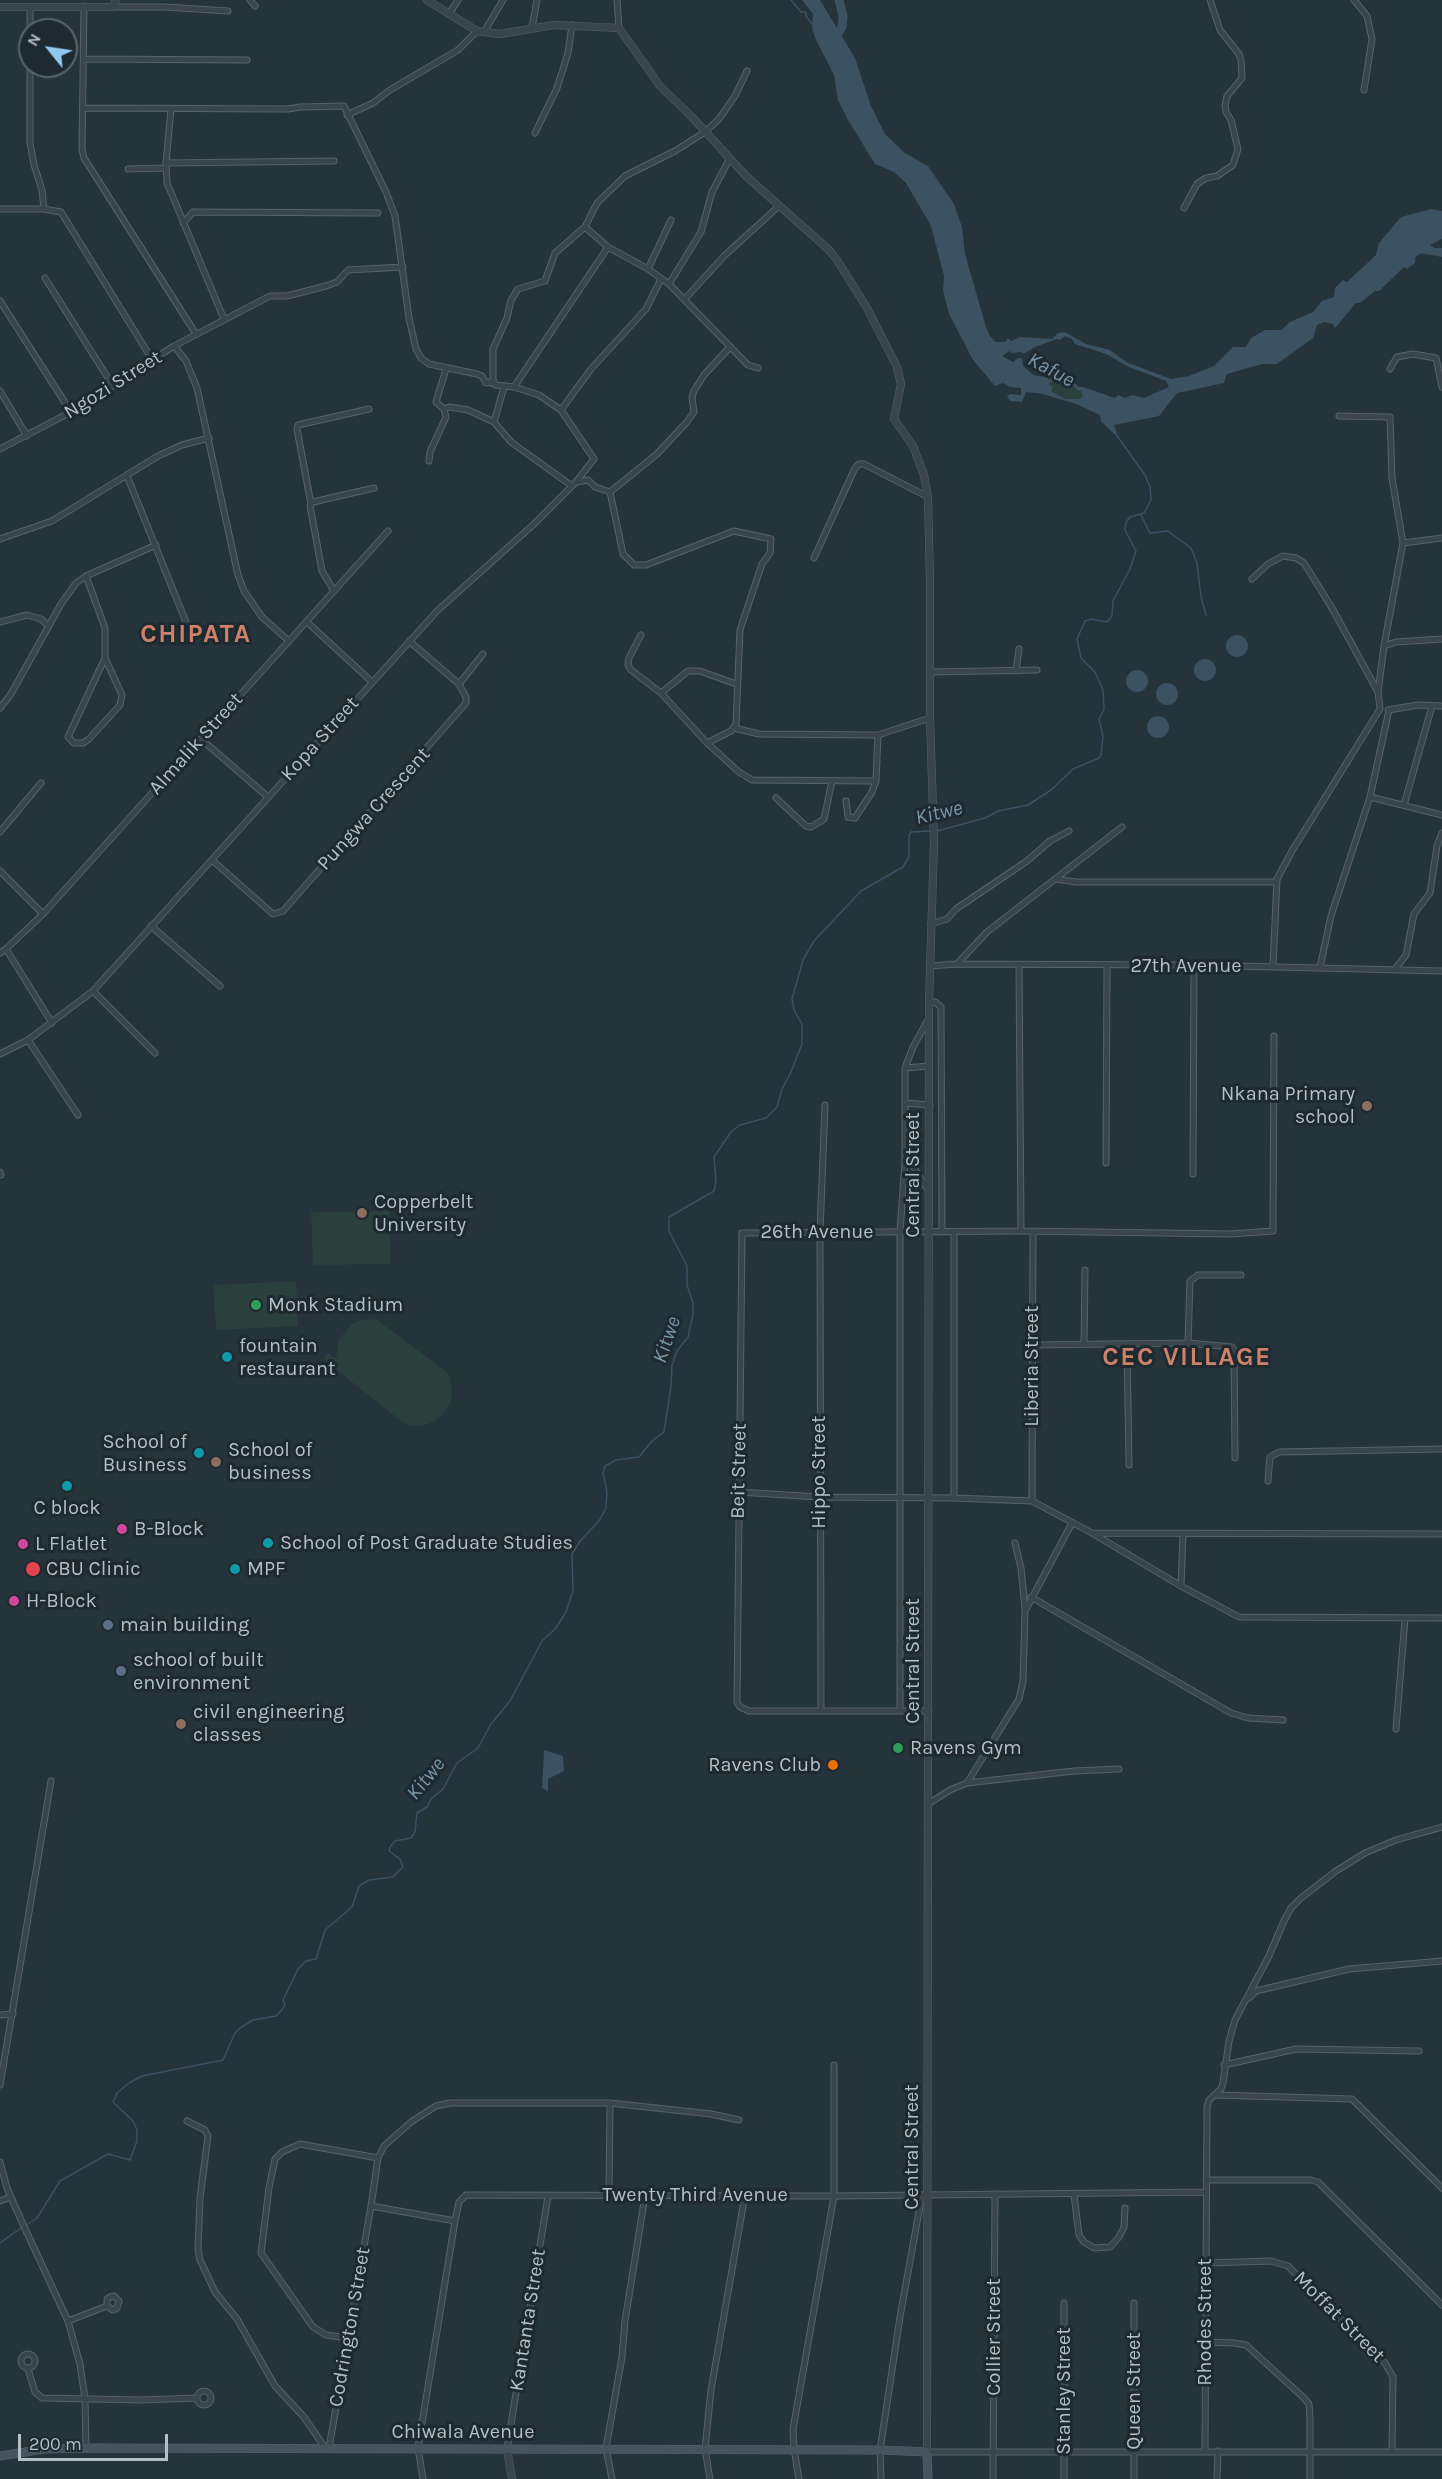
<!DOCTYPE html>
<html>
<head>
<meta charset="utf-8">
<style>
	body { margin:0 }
	#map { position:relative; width:1442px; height:2479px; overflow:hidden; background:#25333b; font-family:Karla,sans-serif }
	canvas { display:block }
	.north { position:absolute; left:18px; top:18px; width:60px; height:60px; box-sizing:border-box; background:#1e2930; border:2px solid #5a656c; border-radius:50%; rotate:300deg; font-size:16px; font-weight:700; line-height:24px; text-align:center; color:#b4bfc7 }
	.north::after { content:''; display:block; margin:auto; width:21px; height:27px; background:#90c8f0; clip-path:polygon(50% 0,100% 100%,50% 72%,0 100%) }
	.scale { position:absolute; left:18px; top:2434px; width:150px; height:27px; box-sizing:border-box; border:3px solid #b4bfc7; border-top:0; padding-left:8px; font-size:18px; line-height:21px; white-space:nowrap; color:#b4bfc7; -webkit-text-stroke:4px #1e2930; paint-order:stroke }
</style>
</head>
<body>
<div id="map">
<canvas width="1442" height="2479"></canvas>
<div class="north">N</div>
<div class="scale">200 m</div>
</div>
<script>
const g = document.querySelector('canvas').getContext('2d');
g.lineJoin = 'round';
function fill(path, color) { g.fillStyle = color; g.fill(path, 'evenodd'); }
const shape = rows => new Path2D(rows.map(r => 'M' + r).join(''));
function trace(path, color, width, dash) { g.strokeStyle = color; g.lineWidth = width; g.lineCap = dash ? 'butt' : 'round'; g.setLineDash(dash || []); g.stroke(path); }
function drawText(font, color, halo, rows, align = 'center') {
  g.font = font + ' Karla,sans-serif'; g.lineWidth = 6; g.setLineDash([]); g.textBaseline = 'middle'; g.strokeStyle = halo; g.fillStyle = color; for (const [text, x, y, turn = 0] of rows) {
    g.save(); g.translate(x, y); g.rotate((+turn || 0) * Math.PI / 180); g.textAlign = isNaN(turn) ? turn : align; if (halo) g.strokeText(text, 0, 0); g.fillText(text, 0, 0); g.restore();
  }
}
const green = shape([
	[1054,381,1071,384,1078,391,1081,391,1083,397,1079,399,1065,399,1051,391,1049,385],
	[389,1211,391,1264,313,1265,311,1212],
	[296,1281,298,1326,216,1330,213,1285],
	[376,1319,449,1374,452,1390,451,1401,442,1416,433,1422,423,1426,406,1425,323,1359,327,1353,336,1358,339,1339,352,1324,361,1320]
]);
const water = shape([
	[802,0,820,0,855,58,871,106,885,134,905,153,928,166,954,204,962,227,965,254,986,327,990,336,996,342,1005,342,1008,338,1011,341,1020,337,1052,339,1058,333,1065,332,1086,344,1110,350,1126,362,1171,379,1189,376,1214,366,1233,347,1246,347,1251,338,1265,330,1281,330,1290,322,1313,312,1322,301,1334,297,1335,288,1343,280,1347,282,1376,255,1379,243,1401,217,1431,209,1442,211,1442,239,1430,245,1435,248,1442,248,1442,257,1421,253,1415,258,1415,263,1407,269,1404,267,1379,291,1375,291,1360,303,1356,303,1336,327,1334,328,1333,324,1324,322,1317,325,1313,338,1277,364,1262,364,1227,374,1224,383,1177,393,1159,416,1114,425,1117,433,1114,434,1101,421,1100,415,1076,404,1043,394,1026,392,1022,402,1010,401,1007,396,1010,394,1021,395,1021,388,1010,387,1003,383,995,386,973,360,949,314,943,290,944,276,931,226,906,183,894,172,875,164,848,120,838,100,834,75,816,40,812,28,813,14],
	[1065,336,1072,339,1075,344,1106,354,1129,367,1166,381,1169,387,1144,398,1132,395,1125,398,1118,395,1115,398,1083,387,1079,387,1075,383,1034,375,1023,366,1022,358,1018,358,1013,362,1002,356,1010,351,1011,353,1021,352,1023,354,1035,347,1057,339,1060,340],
	[1054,381,1071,384,1078,391,1081,391,1083,397,1079,399,1065,399,1051,391,1053,387,1049,384],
	'1226 646a11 11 0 1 1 22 0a11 11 0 1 1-22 0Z',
	'1194 670a11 11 0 1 1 22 0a11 11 0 1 1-22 0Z',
	'1126 681a11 11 0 1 1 22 0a11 11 0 1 1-22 0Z',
	'1156 694a11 11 0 1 1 22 0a11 11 0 1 1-22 0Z',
	'1147 727a11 11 0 1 1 22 0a11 11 0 1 1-22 0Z',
	[544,1750,563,1756,564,1771,548,1779,548,1791,542,1788]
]);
const stream = shape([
	[791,0,801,12,806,12,806,16,812,24],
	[1141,515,1150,533,1168,531,1191,548,1197,563,1201,597,1206,615],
	[937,831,985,818,998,811,1028,805,1051,790,1073,769,1099,758,1101,755,1103,736,1099,719,1104,709,1103,690,1095,672,1081,658,1077,639,1085,621,1092,619,1107,622,1112,616,1113,601,1130,569,1136,551,1125,530,1126,522,1130,517,1144,513,1151,500,1150,487,1145,475,1115,433],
	[25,2226,37,2218,60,2181,108,2154,130,2160,137,2141,137,2130,133,2121,113,2102,117,2093,129,2083,142,2076,223,2060,235,2033,240,2028,253,2020,276,2016,281,2011,285,2005,283,2000,298,1969,306,1961,316,1959,325,1930,352,1907,359,1886,369,1880,393,1877,403,1867,400,1859,389,1851,390,1847,395,1841,411,1838,415,1832,417,1813,427,1807,431,1799,443,1789,457,1763,478,1748,491,1724,510,1701,542,1641,556,1628,566,1612,573,1591,572,1554,580,1541,599,1521,606,1508,607,1492,603,1473,605,1466,616,1460,639,1457,652,1441,664,1432,671,1387,672,1365,677,1351,688,1337,693,1314,693,1303,687,1285,687,1266,669,1231,669,1217,714,1191,716,1180,714,1157,731,1132,740,1125,766,1118,777,1107,782,1089,791,1072,802,1044,802,1024,794,1010,792,999,803,960,814,941,861,891,903,867,909,857,909,835,911,832,930,831],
	[0,2243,21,2228]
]);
const river = shape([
	[834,40,842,27,843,16,839,0]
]);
const minor = shape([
	[250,0,255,6],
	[617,0,619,28],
	[1354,0,1367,16,1372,39,1364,90],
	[84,6,82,149,84,158,196,334],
	[30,7,30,143,34,165,42,190,44,209],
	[113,7,165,7,228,11],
	[449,14,458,0],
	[532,28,537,0],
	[484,32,503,0],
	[85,59,247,60],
	[84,108,288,109,300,107,344,106,386,192,395,216,409,318,416,349,421,358,429,364,477,374,482,376,486,383,490,382,496,385],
	[171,109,166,163,167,183,224,319],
	[347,115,373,103,390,90,458,50,477,31],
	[535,133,557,88,568,53,572,25],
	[166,163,334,161],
	[128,169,166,168],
	[1184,208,1197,184,1206,178,1217,176,1233,165,1238,149,1231,120,1226,112,1225,106,1227,96,1242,78,1241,60,1239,54,1220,30,1210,0],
	[0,209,44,209,61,212,153,361],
	[183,223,193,212,378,213],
	[585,227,608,247,648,269,669,284,748,365,758,368],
	[648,269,671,220],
	[45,278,113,386],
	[669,284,701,232,712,192,730,158],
	[685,299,724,256,779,206],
	[0,301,71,412],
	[174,346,186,361,197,388,238,575,244,591,262,617,289,641],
	[1390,369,1397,357,1413,354,1436,358,1442,387],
	[514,387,608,247],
	[0,391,27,436],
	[444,409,436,402,446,369],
	[561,410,591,369,646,309,661,279],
	[494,422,504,387],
	[0,449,71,412,174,346,270,296,287,296,326,286,337,282,348,270,403,267],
	[429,461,430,452,446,417,444,409,449,407,468,410,494,422,511,442,572,486],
	[127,476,186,622],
	[577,482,588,480,595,487,610,492],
	[610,492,623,554,634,565,646,565,734,531,771,539,770,553,762,564,740,630,736,724,731,731,707,743],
	[610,492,657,454,686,423,694,412,692,397,694,391,704,375,730,347],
	[311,504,297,429,298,425,369,409],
	[0,539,52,521,158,456,182,445,209,438],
	[1403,543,1442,538],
	[814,558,855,468,859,464,864,464,928,497],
	[86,576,105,628,105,658,68,737,74,743,83,743,89,739,120,705,122,695,105,658],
	[1252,579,1268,564,1283,556,1296,558,1304,563,1332,608,1378,692],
	[334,591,322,571,310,506,313,502,374,488],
	[0,622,27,615,41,619,49,626],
	[307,622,371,681],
	[641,635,629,658,628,665,631,670,661,693,707,743,739,772,752,780,876,781,878,735,930,718],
	[1384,646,1396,642,1442,639],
	[1016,671,1019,649],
	[930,672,1037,670],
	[459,684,483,654],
	[661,693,688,671,700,671,736,684],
	[0,708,11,694,61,604,76,583,86,576,156,545],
	[1388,710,1418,705,1442,706],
	[734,728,759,734,878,735],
	[201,739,268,797],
	[1370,797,1442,815],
	[776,798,806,826,811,827,824,819,832,781],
	[846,801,848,817,855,818,872,792,876,781],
	[1404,805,1432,706],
	[0,832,41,783],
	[212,860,273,914,283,911,466,703,466,697,459,684,409,641],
	[0,871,43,914],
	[1055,879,1076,882,1277,882],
	[931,924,947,919,956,909,1027,861,1050,841,1069,831],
	[151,926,220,986],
	[6,949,52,1023],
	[0,953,6,949,43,914,388,531],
	[957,964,987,932,1122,827],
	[930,966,957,964,1194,965,1442,971],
	[1019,966,1021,1231],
	[1273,966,1277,879,1292,851,1380,709,1378,692,1384,646,1403,543,1392,478,1390,417,1339,416],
	[1320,967,1331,916,1370,797,1389,710],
	[1395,969,1406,955,1414,914,1430,893,1437,846,1442,833],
	[93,991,155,1053],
	[929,1002,935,1002,941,1007,942,1232],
	[28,1040,78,1115],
	[0,1054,28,1040,93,991,438,610,534,524,576,482,594,459,561,410,539,395,514,387,496,385,493,380,493,349,507,318,511,300,518,289,545,281,555,253,585,227,597,203,625,176,675,151,705,132,719,119,735,96,747,71],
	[905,1068,929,1066],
	[905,1103,930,1105],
	[905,1161,905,1068,913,1047,929,1018],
	[1106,1163,1107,966],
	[0,1172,1,1175],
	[1193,1174,1194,965],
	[954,1232,954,1498],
	[1188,1343,1190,1281,1198,1275,1241,1275],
	[1084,1344,1085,1270],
	[1033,1345,1188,1343,1232,1347,1234,1350,1235,1458],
	[1127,1345,1129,1465],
	[1268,1481,1270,1457,1279,1452,1442,1449],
	[738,1492,819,1497,954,1498,1032,1501,1092,1533,1442,1534],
	[1032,1501,1033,1231],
	[1092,1533,1181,1586],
	[1183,1534,1181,1586,1239,1617,1442,1618],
	[1015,1543,1021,1568,1025,1609],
	[1031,1597,1231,1713,1248,1718,1283,1720],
	[900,1710,900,1232,905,1161,911,1163,928,1190],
	[821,1711,820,1232,825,1105],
	[929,1711,749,1711,740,1707,737,1703,742,1233,1021,1231,1231,1234,1273,1231,1274,1036],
	[1396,1729,1405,1619],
	[967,1783,1019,1699,1023,1681,1025,1611,1072,1523],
	[928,1804,950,1790,967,1783,1074,1771,1119,1769],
	[1249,1998,1256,1991,1349,1969,1442,1961],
	[0,2015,13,2014],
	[1224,2065,1296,2049,1419,2051],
	[0,2085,51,1781],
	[1215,2095,1352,2099,1442,2188],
	[187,2121,205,2130,208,2136,200,2198,198,2249,200,2260,215,2292,237,2319,275,2386,304,2417,325,2448],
	[0,2162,7,2188,21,2220,68,2321,80,2364,85,2399,86,2448],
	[1206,2180,1311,2180,1318,2182,1442,2305],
	[609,2195,610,2103],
	[1074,2195,1079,2235,1084,2242,1094,2248,1110,2247,1119,2237,1124,2227,1125,2208],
	[0,2201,11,2197],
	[371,2206,455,2221],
	[1206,2263,1271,2261,1288,2266,1385,2363,1393,2377,1392,2451],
	[68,2321,107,2306,113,2310,117,2308,119,2301,114,2296,110,2297,107,2299,107,2306],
	[348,2338,326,2335,313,2327,261,2253,269,2188,275,2159,282,2152,300,2144,378,2158],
	[1205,2342,1234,2343,1246,2345,1304,2398,1309,2404,1310,2417,1310,2479],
	'21 2361a7 7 0 1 1 14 0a7 7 0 1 1-14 0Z',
	[28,2369,35,2392,42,2398,142,2400,196,2398],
	'197 2398a7 7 0 1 1 14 0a7 7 0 1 1-14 0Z',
	[329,2448,371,2206,378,2158,384,2146,411,2122,436,2106,450,2103,610,2103,711,2114,739,2120],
	[507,2449,548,2196],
	[1205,2451,1207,2107,1209,2100,1221,2089,1223,2083,1229,2041,1235,2020,1268,1958,1284,1921,1291,1908,1301,1898,1336,1871,1365,1853,1396,1840,1442,1827],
	[927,2452,1442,2452],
	[423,2479,418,2448,455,2221,459,2202,466,2195,834,2196,1206,2192],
	[612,2479,606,2448,622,2357,625,2321,645,2196],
	[710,2479,705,2449,711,2390,745,2195],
	[799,2479,794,2449,793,2429,834,2196,834,2065],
	[881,2479,880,2450,900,2317,922,2195],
	[993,2479,995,2194],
	[1064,2479,1064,2303],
	[1134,2479,1134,2303],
	[1217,2479,1218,2451]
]);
const tertiary = shape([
	[427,0,477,31,484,32,500,34,554,25,619,28,660,86,691,116,746,176,829,250,837,260,867,308,897,367,901,384,894,419,913,446,924,475,928,497,930,581,930,718,934,843,929,1002,927,2452],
	[0,7,113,7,116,0],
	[507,2449,512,2479]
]);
const secondary = shape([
	[0,2456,44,2449,86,2448,880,2450,927,2452,928,2479]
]);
const markers = [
	[1367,1106,6,"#8d6e63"],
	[362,1213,6,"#8d6e63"],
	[256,1305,6,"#2e9e5b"],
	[227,1357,6,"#0f9aa8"],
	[199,1453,6,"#0f9aa8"],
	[216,1462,6,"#8d6e63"],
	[67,1486,6,"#0f9aa8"],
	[122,1529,6,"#d1479c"],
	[268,1543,6,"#0f9aa8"],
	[23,1544,6,"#d1479c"],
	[33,1569,8,"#e0444e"],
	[235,1569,6,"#0f9aa8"],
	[14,1601,6,"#d1479c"],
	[108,1625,6,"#5c6f8a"],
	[121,1671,6,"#5c6f8a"],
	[181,1724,6,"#8d6e63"],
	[898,1748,6,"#2e9e5b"],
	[833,1765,6,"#e8710a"]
];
const streetNames = [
	["Ngozi Street",113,385,-32],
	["Kopa Street",320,739,-48],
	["Almalik Street",196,744,-48],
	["Pungwa Crescent",374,809,-48],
	["27th Avenue",1186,966],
	["Central Street",913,1175,-90],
	["26th Avenue",817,1232],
	["Liberia Street",1032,1366,-90],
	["Beit Street",739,1471,-89],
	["Hippo Street",819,1472,-90],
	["Central Street",913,1661,-90],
	["Central Street",912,2147,-90],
	["Twenty Third Avenue",695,2195],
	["Moffat Street",1339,2317,45],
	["Kantanta Street",528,2320,-81],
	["Rhodes Street",1205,2322,-90],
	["Codrington Street",350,2327,-80],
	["Collier Street",994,2337,-90],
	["Stanley Street",1064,2391,-90],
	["Queen Street",1134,2391,-90],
	["Chiwala Avenue",463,2432]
];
const poiNames = [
	["Nkana Primary",1355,1094,"right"],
	["school",1355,1117,"right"],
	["Copperbelt",374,1202],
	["University",374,1225],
	["Monk Stadium",268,1305],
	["fountain",239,1346],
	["restaurant",239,1369],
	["School of",187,1442,"right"],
	["Business",187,1465,"right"],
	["School of",228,1450],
	["business",228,1473],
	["C block",67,1508,"center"],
	["B-Block",134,1529],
	["School of Post Graduate Studies",280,1543],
	["L Flatlet",35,1544],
	["CBU Clinic",46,1569],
	["MPF",247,1569],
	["H-Block",26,1601],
	["main building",120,1625],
	["school of built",133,1660],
	["environment",133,1683],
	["civil engineering",193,1712],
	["classes",193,1735],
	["Ravens Gym",910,1748],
	["Ravens Club",821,1765,"right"]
];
const waterNames = [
	["Kafue",1051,370,29],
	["Kitwe",939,813,-13],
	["Kitwe",667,1340,-71],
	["Kitwe",426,1779,-51]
];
const districtNames = [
	["CHIPATA",196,635],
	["CEC VILLAGE",1187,1358]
];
fill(green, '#2a403c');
fill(water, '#3a5261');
trace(stream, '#3a5261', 1.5);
trace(river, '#3a5261', 9);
trace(minor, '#576269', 7);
trace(tertiary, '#576269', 8);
trace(secondary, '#576269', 9);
trace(minor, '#39444b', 5);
trace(tertiary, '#39444b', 7);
trace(secondary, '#47545e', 8);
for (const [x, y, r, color] of markers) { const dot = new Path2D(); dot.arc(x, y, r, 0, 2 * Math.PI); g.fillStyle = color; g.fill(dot); trace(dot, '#1e2930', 2); }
drawText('20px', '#b4bfc7', '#1e2930', streetNames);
drawText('20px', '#b4bfc7', '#1e2930', poiNames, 'left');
drawText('italic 21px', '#7796a8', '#1e2930', waterNames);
g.letterSpacing = '1.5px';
drawText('bold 26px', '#cc816a', '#1e2930', districtNames);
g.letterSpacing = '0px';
</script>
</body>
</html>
